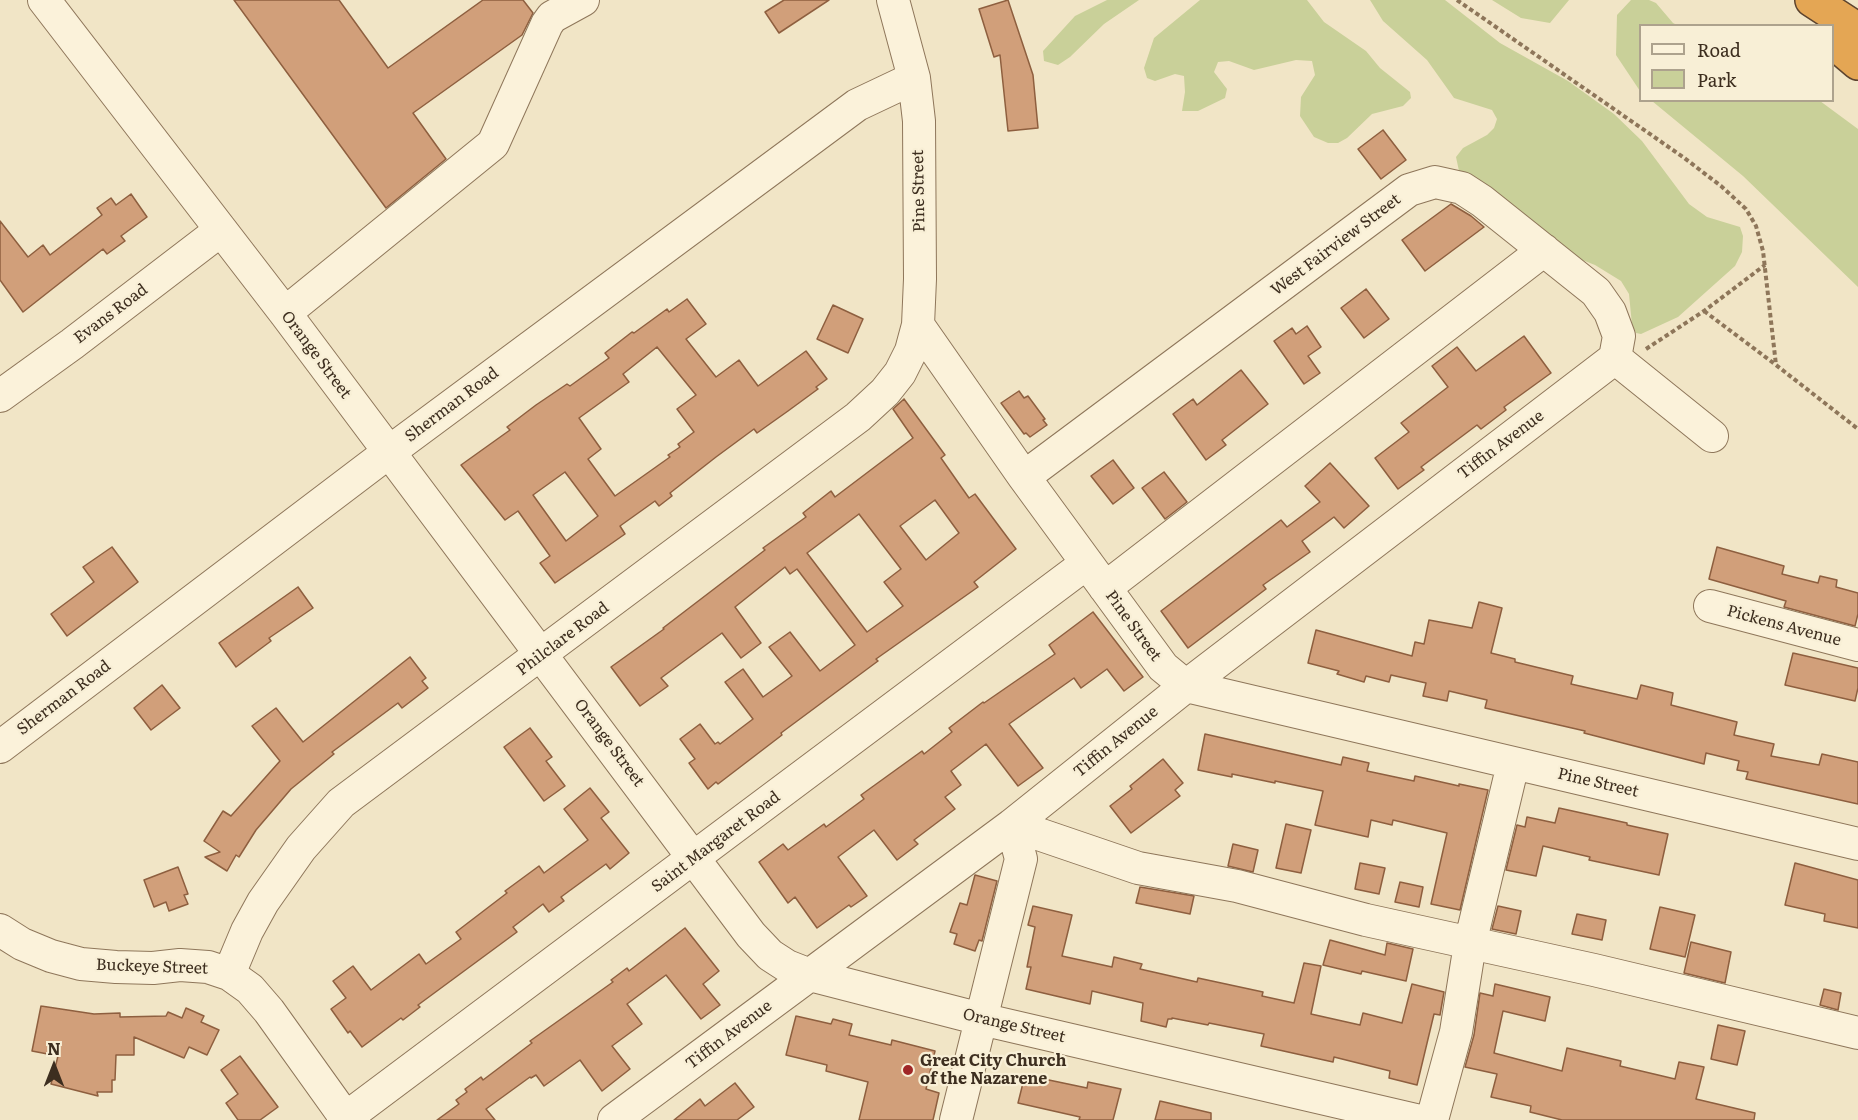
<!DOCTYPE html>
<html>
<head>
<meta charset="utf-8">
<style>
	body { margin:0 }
	#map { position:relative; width:1858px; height:1120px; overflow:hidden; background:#f1e5c6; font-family:Literata,serif }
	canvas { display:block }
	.legend { position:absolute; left:1639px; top:24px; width:195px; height:78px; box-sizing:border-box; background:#f8efd6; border:2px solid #ada28d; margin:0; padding:8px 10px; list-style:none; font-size:18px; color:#3d2e1f }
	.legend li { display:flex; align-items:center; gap:12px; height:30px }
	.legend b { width:30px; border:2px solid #ada28d }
	.north { position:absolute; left:24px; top:1036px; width:60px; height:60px; -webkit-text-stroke:4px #f8efd6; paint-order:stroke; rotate:0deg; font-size:16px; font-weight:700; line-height:24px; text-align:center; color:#3d2e1f }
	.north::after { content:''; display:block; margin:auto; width:21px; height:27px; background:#3d2e1f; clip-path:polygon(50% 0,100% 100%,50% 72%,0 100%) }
</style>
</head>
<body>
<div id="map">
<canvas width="1858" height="1120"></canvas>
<ul class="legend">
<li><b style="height:8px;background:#fbf2da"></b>Road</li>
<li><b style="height:16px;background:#c9d099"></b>Park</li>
</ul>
<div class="north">N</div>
</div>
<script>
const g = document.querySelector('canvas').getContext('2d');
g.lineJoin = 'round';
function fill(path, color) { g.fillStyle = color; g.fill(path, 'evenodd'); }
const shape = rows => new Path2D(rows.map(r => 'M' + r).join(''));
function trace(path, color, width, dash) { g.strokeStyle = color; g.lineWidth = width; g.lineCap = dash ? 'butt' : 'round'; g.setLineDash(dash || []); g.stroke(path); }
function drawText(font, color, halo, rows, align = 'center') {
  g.font = font + ' Literata,serif'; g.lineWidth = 4.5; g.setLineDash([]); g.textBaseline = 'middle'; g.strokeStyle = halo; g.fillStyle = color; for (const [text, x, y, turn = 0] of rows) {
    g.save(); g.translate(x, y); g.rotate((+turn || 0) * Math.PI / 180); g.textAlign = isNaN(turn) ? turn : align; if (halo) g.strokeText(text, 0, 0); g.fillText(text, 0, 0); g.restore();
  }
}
const green = shape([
	[1107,0,1139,0,1104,24,1070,57,1058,65,1044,61,1043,51,1075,16],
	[1200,0,1307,0,1324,22,1366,51,1380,68,1410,92,1411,98,1403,106,1372,114,1347,138,1338,143,1328,143,1314,137,1300,116,1301,97,1315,75,1312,61,1296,60,1254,70,1229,61,1218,62,1214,72,1227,89,1225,98,1198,111,1182,111,1185,92,1184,76,1175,74,1155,81,1147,78,1144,68,1154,38],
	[1370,0,1445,0,1500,43,1568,81,1614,114,1642,141,1689,204,1707,217,1740,227,1743,236,1742,252,1735,266,1678,317,1641,334,1636,333,1632,325,1629,294,1621,281,1595,265,1577,258,1503,197,1476,184,1459,171,1456,157,1463,148,1487,135,1494,128,1497,119,1492,110,1454,98,1427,60,1383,21],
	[1492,0,1569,0,1550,23,1521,18],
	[1631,0,1649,0,1656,3,1673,23,1677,25,1640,26,1640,91,1616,55,1617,15],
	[1652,101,1820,101,1858,129,1858,287,1743,176]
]);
const building = shape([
	[234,0,339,0,388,68,483,0,523,0,533,13,522,35,413,113,446,159,386,208,234,0],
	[784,0,829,0,779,33,765,12,784,0],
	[1008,0,1033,75,1038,128,1008,131,1000,55,994,57,979,9,1008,0],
	[1383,130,1406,160,1381,179,1358,149,1383,130],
	[131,194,147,217,121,236,125,241,107,254,103,249,23,312,0,280,0,221,28,257,43,245,50,255,102,215,97,208,111,198,116,205,131,194],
	[1451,204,1471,216,1484,227,1425,271,1402,240,1451,204],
	[1366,289,1389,319,1364,338,1341,308,1366,289],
	[687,299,706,324,686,339,716,377,739,360,758,386,806,351,827,379,816,387,818,389,788,411,757,433,754,429,716,457,670,493,672,496,659,506,655,501,620,526,625,534,555,583,540,563,550,556,518,511,505,520,461,465,510,430,507,427,536,405,567,384,570,386,609,358,605,353,632,332,634,333,667,309,669,312,687,299],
	[657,347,696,395,677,409,694,432,678,444,680,447,668,455,670,457,615,496,588,459,601,449,579,418,629,382,623,374,657,347],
	[565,472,598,516,566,541,533,495,565,472],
	[833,305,863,319,848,353,817,339,833,305],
	[1307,326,1321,347,1308,356,1320,373,1304,384,1274,341,1292,328,1296,334,1307,326],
	[1524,336,1551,373,1504,407,1506,410,1481,429,1477,425,1421,467,1424,470,1398,489,1375,458,1409,432,1401,423,1448,387,1432,366,1457,347,1476,371,1524,336],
	[1241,370,1268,404,1222,440,1226,445,1206,460,1173,414,1193,399,1197,405,1241,370],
	[1019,391,1024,398,1028,396,1045,419,1043,420,1047,425,1030,437,1026,433,1024,434,1001,403,1019,391],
	[904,399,945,455,941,458,969,498,975,494,1016,549,974,582,978,587,876,659,878,661,781,733,782,735,718,784,716,782,708,789,689,763,695,759,680,739,700,724,715,744,718,742,720,744,753,719,725,682,743,669,763,697,792,676,769,647,790,632,820,671,855,645,797,569,790,574,785,567,735,607,761,643,741,658,722,633,661,678,668,686,640,706,611,667,664,629,663,628,765,550,763,548,806,517,803,513,831,491,835,497,913,438,893,409,904,399],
	[935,500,959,533,926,560,900,526,935,500],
	[859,514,901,569,884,582,903,606,867,632,807,553,859,514],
	[1113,460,1134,488,1113,504,1091,476,1113,460],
	[1330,463,1369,506,1344,528,1334,517,1302,541,1310,552,1263,585,1266,589,1188,648,1161,611,1281,520,1287,527,1320,502,1305,486,1330,463],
	[1164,472,1187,502,1165,519,1142,488,1164,472],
	[112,547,138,582,67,636,51,614,94,582,83,567,112,547],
	[1717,547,1784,566,1782,574,1818,583,1820,576,1837,580,1836,587,1858,593,1858,614,1855,626,1784,607,1786,601,1709,579,1717,547],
	[298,587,313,608,269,638,271,641,236,667,219,643,298,587],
	[1479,602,1502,608,1491,653,1515,659,1515,662,1573,676,1571,684,1637,699,1641,685,1673,693,1671,705,1737,722,1734,735,1774,744,1771,756,1819,765,1822,754,1858,762,1858,804,1746,779,1748,772,1737,770,1739,761,1706,753,1704,764,1584,733,1585,731,1485,708,1487,700,1449,691,1447,701,1423,696,1426,683,1391,675,1389,682,1366,676,1364,682,1337,674,1339,671,1308,663,1316,630,1412,656,1415,642,1424,644,1429,620,1472,628,1479,602],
	[1093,612,1143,677,1124,691,1107,669,1081,688,1074,678,1009,724,1043,768,1018,786,986,744,951,771,961,785,945,797,955,809,914,840,918,844,897,860,874,830,838,857,867,896,851,907,849,905,817,928,795,897,788,903,759,862,783,844,788,850,824,824,826,827,864,799,861,795,922,751,924,754,952,732,949,728,983,702,984,703,1055,654,1049,645,1093,612],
	[1793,653,1858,668,1858,688,1855,701,1785,685,1793,653],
	[410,657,426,678,422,681,428,688,402,708,398,703,332,752,334,754,291,789,256,830,239,857,236,855,227,871,205,857,220,852,204,841,223,811,231,816,280,761,252,726,276,708,303,742,410,657],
	[162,685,180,708,151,730,134,708,162,685],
	[530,728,552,757,546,761,565,786,544,801,504,747,530,728],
	[1205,734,1341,765,1343,757,1369,763,1367,771,1414,781,1415,776,1459,786,1459,784,1488,790,1460,910,1431,904,1447,833,1393,820,1392,825,1371,820,1368,837,1315,825,1323,791,1275,781,1275,783,1232,774,1232,777,1198,770,1205,734],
	[1163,759,1183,783,1175,790,1180,796,1131,833,1110,806,1132,789,1130,786,1163,759],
	[590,788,609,812,601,818,629,853,610,869,606,864,561,897,564,901,549,912,543,904,513,927,517,932,418,1005,420,1007,403,1020,401,1018,362,1047,350,1031,348,1033,331,1009,346,998,333,981,353,966,371,990,419,954,426,964,461,939,456,932,507,893,505,891,539,866,544,873,588,840,564,809,590,788],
	[1559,808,1627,823,1627,825,1668,834,1659,875,1589,860,1590,857,1543,846,1536,876,1506,870,1517,825,1525,827,1527,817,1555,823,1559,808],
	[1286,824,1311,830,1301,873,1276,868,1286,824],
	[1233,844,1258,850,1253,872,1228,866,1233,844],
	[1360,863,1385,868,1379,894,1355,889,1360,863],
	[1795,863,1858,880,1858,928,1824,921,1825,914,1785,905,1795,863],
	[178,867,188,894,184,895,188,904,169,911,166,902,154,907,144,880,178,867],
	[975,875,997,881,982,941,979,940,975,951,954,944,957,934,950,932,960,903,967,905,975,875],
	[1400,882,1423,887,1419,907,1395,902,1400,882],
	[1140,887,1194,896,1190,914,1136,903,1140,887],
	[1033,906,1072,915,1062,956,1112,967,1114,957,1142,964,1140,969,1197,982,1198,978,1263,992,1262,996,1294,1003,1304,963,1321,966,1311,1014,1360,1025,1363,1013,1402,1023,1412,984,1444,992,1440,1015,1434,1014,1417,1085,1389,1078,1390,1071,1334,1057,1333,1062,1261,1046,1264,1034,1209,1023,1208,1025,1172,1018,1172,1019,1168,1019,1166,1027,1141,1021,1143,1003,1092,991,1090,1004,1026,989,1031,967,1027,967,1035,927,1028,925,1033,906],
	[1498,906,1521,911,1516,934,1492,929,1498,906],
	[1660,907,1695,915,1685,957,1650,949,1660,907],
	[1577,914,1606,920,1602,940,1572,934,1577,914],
	[685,928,719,971,703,984,720,1005,701,1019,666,975,627,1004,642,1024,612,1046,630,1069,602,1091,580,1060,544,1086,536,1075,531,1078,530,1077,486,1109,495,1120,437,1120,459,1104,456,1100,467,1092,465,1089,481,1077,483,1080,532,1043,530,1041,613,982,611,980,627,968,629,971,685,928],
	[1330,940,1385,955,1387,943,1413,949,1406,981,1362,971,1361,974,1323,965,1330,940],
	[1691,942,1731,952,1725,983,1684,973,1691,942],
	[1495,984,1550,997,1545,1021,1503,1011,1494,1053,1562,1071,1567,1048,1621,1061,1620,1066,1675,1079,1679,1062,1704,1067,1696,1099,1755,1113,1754,1120,1562,1120,1530,1112,1531,1106,1491,1097,1497,1074,1465,1067,1474,1035,1480,993,1493,996,1495,984],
	[1824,989,1841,993,1838,1010,1820,1005,1824,989],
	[41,1006,94,1014,120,1013,120,1017,166,1016,168,1012,182,1018,186,1008,204,1016,201,1022,219,1030,207,1055,189,1047,184,1058,134,1037,134,1055,116,1055,115,1080,112,1080,112,1092,97,1092,98,1096,51,1084,58,1056,32,1051,41,1006],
	[796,1016,831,1024,833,1019,852,1024,849,1035,891,1045,892,1040,935,1051,926,1089,939,1093,933,1120,859,1120,868,1082,826,1071,827,1065,786,1055,796,1016],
	[1718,1025,1745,1031,1737,1065,1711,1059,1718,1025],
	[240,1056,278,1107,260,1120,238,1120,226,1103,238,1094,221,1070,240,1056],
	[1025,1075,1087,1088,1088,1082,1121,1089,1113,1120,1079,1120,1080,1117,1018,1103,1025,1075],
	[735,1083,754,1107,737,1120,674,1120,700,1099,705,1106,735,1083],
	[1160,1101,1211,1113,1211,1120,1155,1120,1160,1101]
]);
const path = shape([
	[1457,0,1683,157,1721,186,1746,209,1756,226,1763,251,1776,365,1858,429],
	[1704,311,1776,365],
	[1646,349,1704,311,1765,265]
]);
const minor = shape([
	[44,0,285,313,751,935,770,955,787,966,810,975,981,1019,1416,1120],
	[893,0,914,78,919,121,920,279,918,325,1024,477,1163,667,1186,686,1858,844],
	[285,313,493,144,547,24,552,17,583,0],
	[1615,358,1712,436],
	[0,396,72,344,221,230],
	[1024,477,1409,190,1435,182,1462,188,1482,201,1596,292,1610,312,1619,336,1615,358],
	[1105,588,1544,250],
	[1710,606,1858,645],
	[0,747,389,452,857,105,914,78],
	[1012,825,1138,868,1237,886,1366,920,1594,970,1858,1033],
	[0,930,22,944,51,956,81,964,116,967,153,968,180,965,208,967,229,974,250,989,269,1011,347,1120],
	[229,974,247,931,263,902,301,848,341,803,858,417,885,392,900,373,911,351,918,325],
	[343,1120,1087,563],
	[614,1120,1012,825,1186,686,1615,358],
	[956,1120,1021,859,1012,825],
	[1432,1120,1456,1032,1470,944,1513,764]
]);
const highway = shape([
	[1812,0,1858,30],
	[1832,41,1858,63]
]);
const markers = [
	[908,1070,6,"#a02727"]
];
const streetNames = [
	["Pine Street",919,191,-91],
	["West Fairview Street",1336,245,-37],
	["Evans Road",111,314,-37],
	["Orange Street",316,355,53],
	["Sherman Road",452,405,-37],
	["Tiffin Avenue",1501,445,-37],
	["Pine Street",1133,626,54],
	["Pickens Avenue",1784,626,15],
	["Philclare Road",563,639,-37],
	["Sherman Road",64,698,-37],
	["Tiffin Avenue",1116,742,-39],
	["Orange Street",609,743,53],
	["Pine Street",1598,783,13],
	["Saint Margaret Road",716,842,-37],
	["Buckeye Street",152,967,2],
	["Orange Street",1014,1026,13],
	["Tiffin Avenue",729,1035,-37]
];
const poiNames = [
	["Great City Church",920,1061],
	["of the Nazarene",920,1079]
];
fill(green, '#c9d099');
fill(building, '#d19f7a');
trace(building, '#8e5f3f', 1.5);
trace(minor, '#8e765a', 34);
trace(highway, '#5c442f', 36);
trace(path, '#8e765a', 4, [4.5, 3]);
trace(minor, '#fbf2da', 32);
trace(highway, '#e4a654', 33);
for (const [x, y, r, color] of markers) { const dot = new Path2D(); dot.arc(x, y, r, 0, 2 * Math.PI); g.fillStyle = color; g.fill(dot); trace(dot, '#f8efd6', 2); }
drawText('16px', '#3d2e1f', '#f8efd6', streetNames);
drawText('bold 16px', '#3d2e1f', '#f8efd6', poiNames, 'left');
</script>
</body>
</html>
